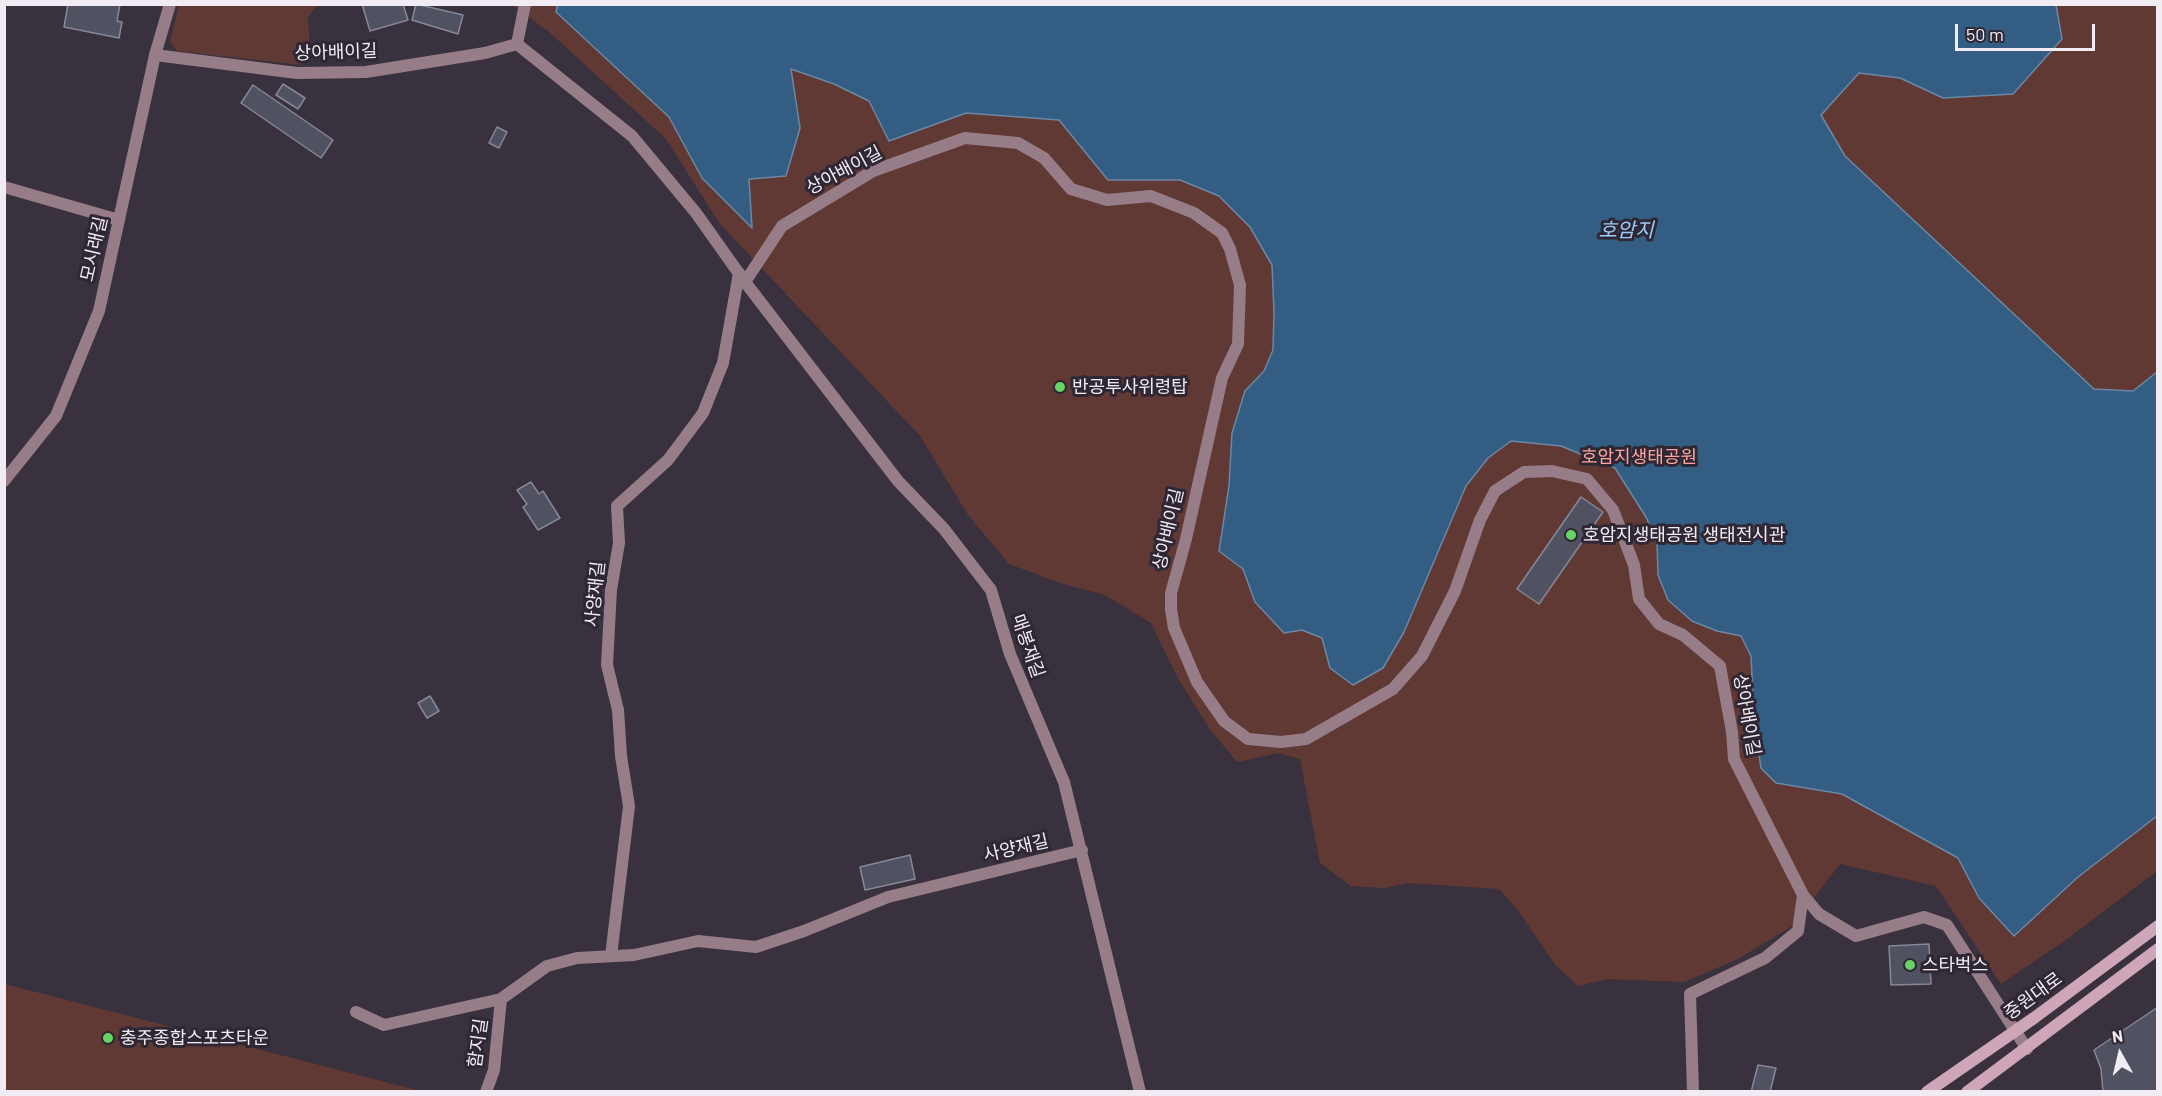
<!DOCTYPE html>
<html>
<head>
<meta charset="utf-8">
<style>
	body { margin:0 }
	#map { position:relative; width:2162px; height:1096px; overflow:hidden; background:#39313d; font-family:Barlow,sans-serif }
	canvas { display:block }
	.frame { position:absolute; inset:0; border:6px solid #f1ebf3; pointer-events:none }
	.north { position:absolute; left:2090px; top:1024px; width:60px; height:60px; -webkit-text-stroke:4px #2f2733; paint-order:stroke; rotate:352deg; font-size:16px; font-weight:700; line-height:24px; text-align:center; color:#f1ebf3 }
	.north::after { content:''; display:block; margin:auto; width:21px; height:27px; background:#f1ebf3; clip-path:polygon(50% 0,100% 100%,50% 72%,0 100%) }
	.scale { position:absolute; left:1955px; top:24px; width:140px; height:27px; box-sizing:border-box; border:3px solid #f1ebf3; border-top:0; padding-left:8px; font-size:18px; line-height:21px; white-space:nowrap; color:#f1ebf3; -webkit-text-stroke:4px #2f2733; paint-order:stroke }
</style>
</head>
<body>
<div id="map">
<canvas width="2162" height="1096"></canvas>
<div class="frame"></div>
<div class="north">N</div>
<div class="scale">50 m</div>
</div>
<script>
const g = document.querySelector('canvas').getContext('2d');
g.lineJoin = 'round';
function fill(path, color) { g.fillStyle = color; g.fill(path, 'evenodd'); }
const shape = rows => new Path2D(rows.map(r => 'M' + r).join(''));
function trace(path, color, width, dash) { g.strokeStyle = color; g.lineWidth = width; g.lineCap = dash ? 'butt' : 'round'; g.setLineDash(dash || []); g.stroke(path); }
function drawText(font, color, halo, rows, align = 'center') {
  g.font = font + ' Barlow,"Noto Sans KR",sans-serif'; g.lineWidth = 6; g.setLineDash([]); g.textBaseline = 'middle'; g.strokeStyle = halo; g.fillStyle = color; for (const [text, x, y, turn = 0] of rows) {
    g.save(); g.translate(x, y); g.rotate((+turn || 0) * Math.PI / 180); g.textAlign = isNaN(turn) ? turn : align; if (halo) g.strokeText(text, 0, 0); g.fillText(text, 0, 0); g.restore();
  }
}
const green = shape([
	[179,5,318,5,308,17,310,54,302,65,177,51,170,42],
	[512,5,2157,5,2157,871,2063,942,2001,984,1936,886,1840,864,1792,926,1738,959,1684,982,1608,979,1578,986,1556,966,1517,909,1499,889,1408,883,1384,888,1351,886,1320,863,1300,759,1278,753,1237,762,1211,731,1179,680,1151,623,1105,595,1060,583,1009,564,968,515,920,436,720,224,666,139,548,31],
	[5,984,420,1091,5,1091]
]);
const water = shape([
	[558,4,2056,5,2062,39,2013,94,1943,98,1900,78,1859,73,1821,115,1845,156,2094,389,2133,391,2157,372,2157,816,2078,877,2014,936,1979,898,1958,858,1842,794,1776,783,1761,768,1754,720,1751,656,1741,636,1717,631,1692,621,1668,600,1658,575,1657,543,1646,517,1615,468,1561,446,1511,441,1488,458,1466,486,1404,632,1383,668,1353,685,1330,668,1322,638,1302,630,1284,633,1255,602,1243,569,1219,551,1229,486,1232,433,1245,391,1264,371,1273,350,1274,312,1272,265,1250,227,1219,196,1180,180,1108,180,1059,120,966,113,889,141,869,101,834,84,791,69,800,128,786,176,749,179,752,228,702,178,669,117,556,12,558,4]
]);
const building = shape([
	[68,4,120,4,117,21,122,22,119,38,64,27,68,4],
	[362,4,403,4,408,20,370,31,362,4],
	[416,4,463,15,458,34,412,20,416,4],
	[283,84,305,98,298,109,276,95,283,84],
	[253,85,333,140,321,158,241,103,253,85],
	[497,127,507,132,499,148,489,143,497,127],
	[531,482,539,494,543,491,560,518,538,530,523,507,527,504,517,490,531,482],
	[1581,497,1603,512,1539,604,1517,589,1581,497],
	[430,696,439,711,427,718,418,703,430,696],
	[910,855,915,879,865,890,860,867,910,855],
	[1929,944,1931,984,1891,985,1889,946,1929,944],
	[2158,1007,2158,1092,2103,1092,2101,1069,2094,1050,2158,1007],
	[1758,1065,1776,1068,1770,1092,1751,1092,1758,1065]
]);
const minor = shape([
	[525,4,517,44,632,136,696,213,745,282,782,226,873,171,965,138,1018,143,1044,158,1071,189,1107,200,1151,196,1194,213,1222,233,1230,249,1240,285,1238,344,1222,378,1186,539,1171,593,1171,609,1174,628,1197,682,1224,721,1248,739,1281,742,1306,739,1393,689,1422,656,1455,591,1480,520,1495,491,1524,472,1552,471,1587,479,1613,510,1634,565,1639,599,1659,624,1683,635,1720,666,1732,732,1734,759,1803,895,1819,914,1856,936,1924,917,1947,925,2027,1049],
	[155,55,297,73,366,72,485,53,517,44],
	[4,187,119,220],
	[745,282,898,481,944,529,991,590,1010,654,1064,782,1140,1092],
	[4,481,56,416,99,311,155,55,170,4],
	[611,956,629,806,621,756,618,710,607,665,611,590,619,543,617,506,668,460,703,413,723,363,739,273],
	[356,1012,384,1025,501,999,547,966,577,958,634,955,698,941,756,947,804,931,888,897,1082,850],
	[486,1092,494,1070,501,999],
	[1693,1092,1690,994,1765,958,1798,931,1803,895]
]);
const secondary = shape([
	[1927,1092,2034,1018,2158,926],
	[1967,1092,2158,949]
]);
const markers = [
	[1060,387,6,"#68d465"],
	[1571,535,6,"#68d465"],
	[1910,965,6,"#68d465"],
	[108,1038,6,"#68d465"]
];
const streetNames = [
	["상아배이길",336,52,-2],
	["상아배이길",844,170,-28],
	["모시래길",94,249,-77],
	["상아배이길",1168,529,-77],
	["사양재길",595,594,-84],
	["매봉재길",1028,646,71],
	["상아배이길",1747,715,80],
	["사양재길",1016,848,-13],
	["중원대로",2033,996,-36],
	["함지길",478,1043,-82]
];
const poiNames = [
	["반공투사위령탑",1072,387],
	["호암지생태공원 생태전시관",1583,535],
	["스타벅스",1922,965],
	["충주종합스포츠타운",120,1038]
];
const parkNames = [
	["호암지생태공원",1639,457]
];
const waterNames = [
	["호암지",1626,230]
];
fill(green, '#603935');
fill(water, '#335d82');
trace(water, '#6c88a4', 1.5);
fill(building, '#505161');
trace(building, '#868798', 1.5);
trace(minor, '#977d88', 12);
trace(secondary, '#cea6b8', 12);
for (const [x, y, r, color] of markers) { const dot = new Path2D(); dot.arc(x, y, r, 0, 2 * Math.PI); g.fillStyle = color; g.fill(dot); trace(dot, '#2f2733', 2); }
drawText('18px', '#f1ebf3', '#2f2733', streetNames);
drawText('18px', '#f1ebf3', '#2f2733', poiNames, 'left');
drawText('18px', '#fda59d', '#2f2733', parkNames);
drawText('italic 20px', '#99ccfb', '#2f2733', waterNames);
</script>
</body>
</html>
